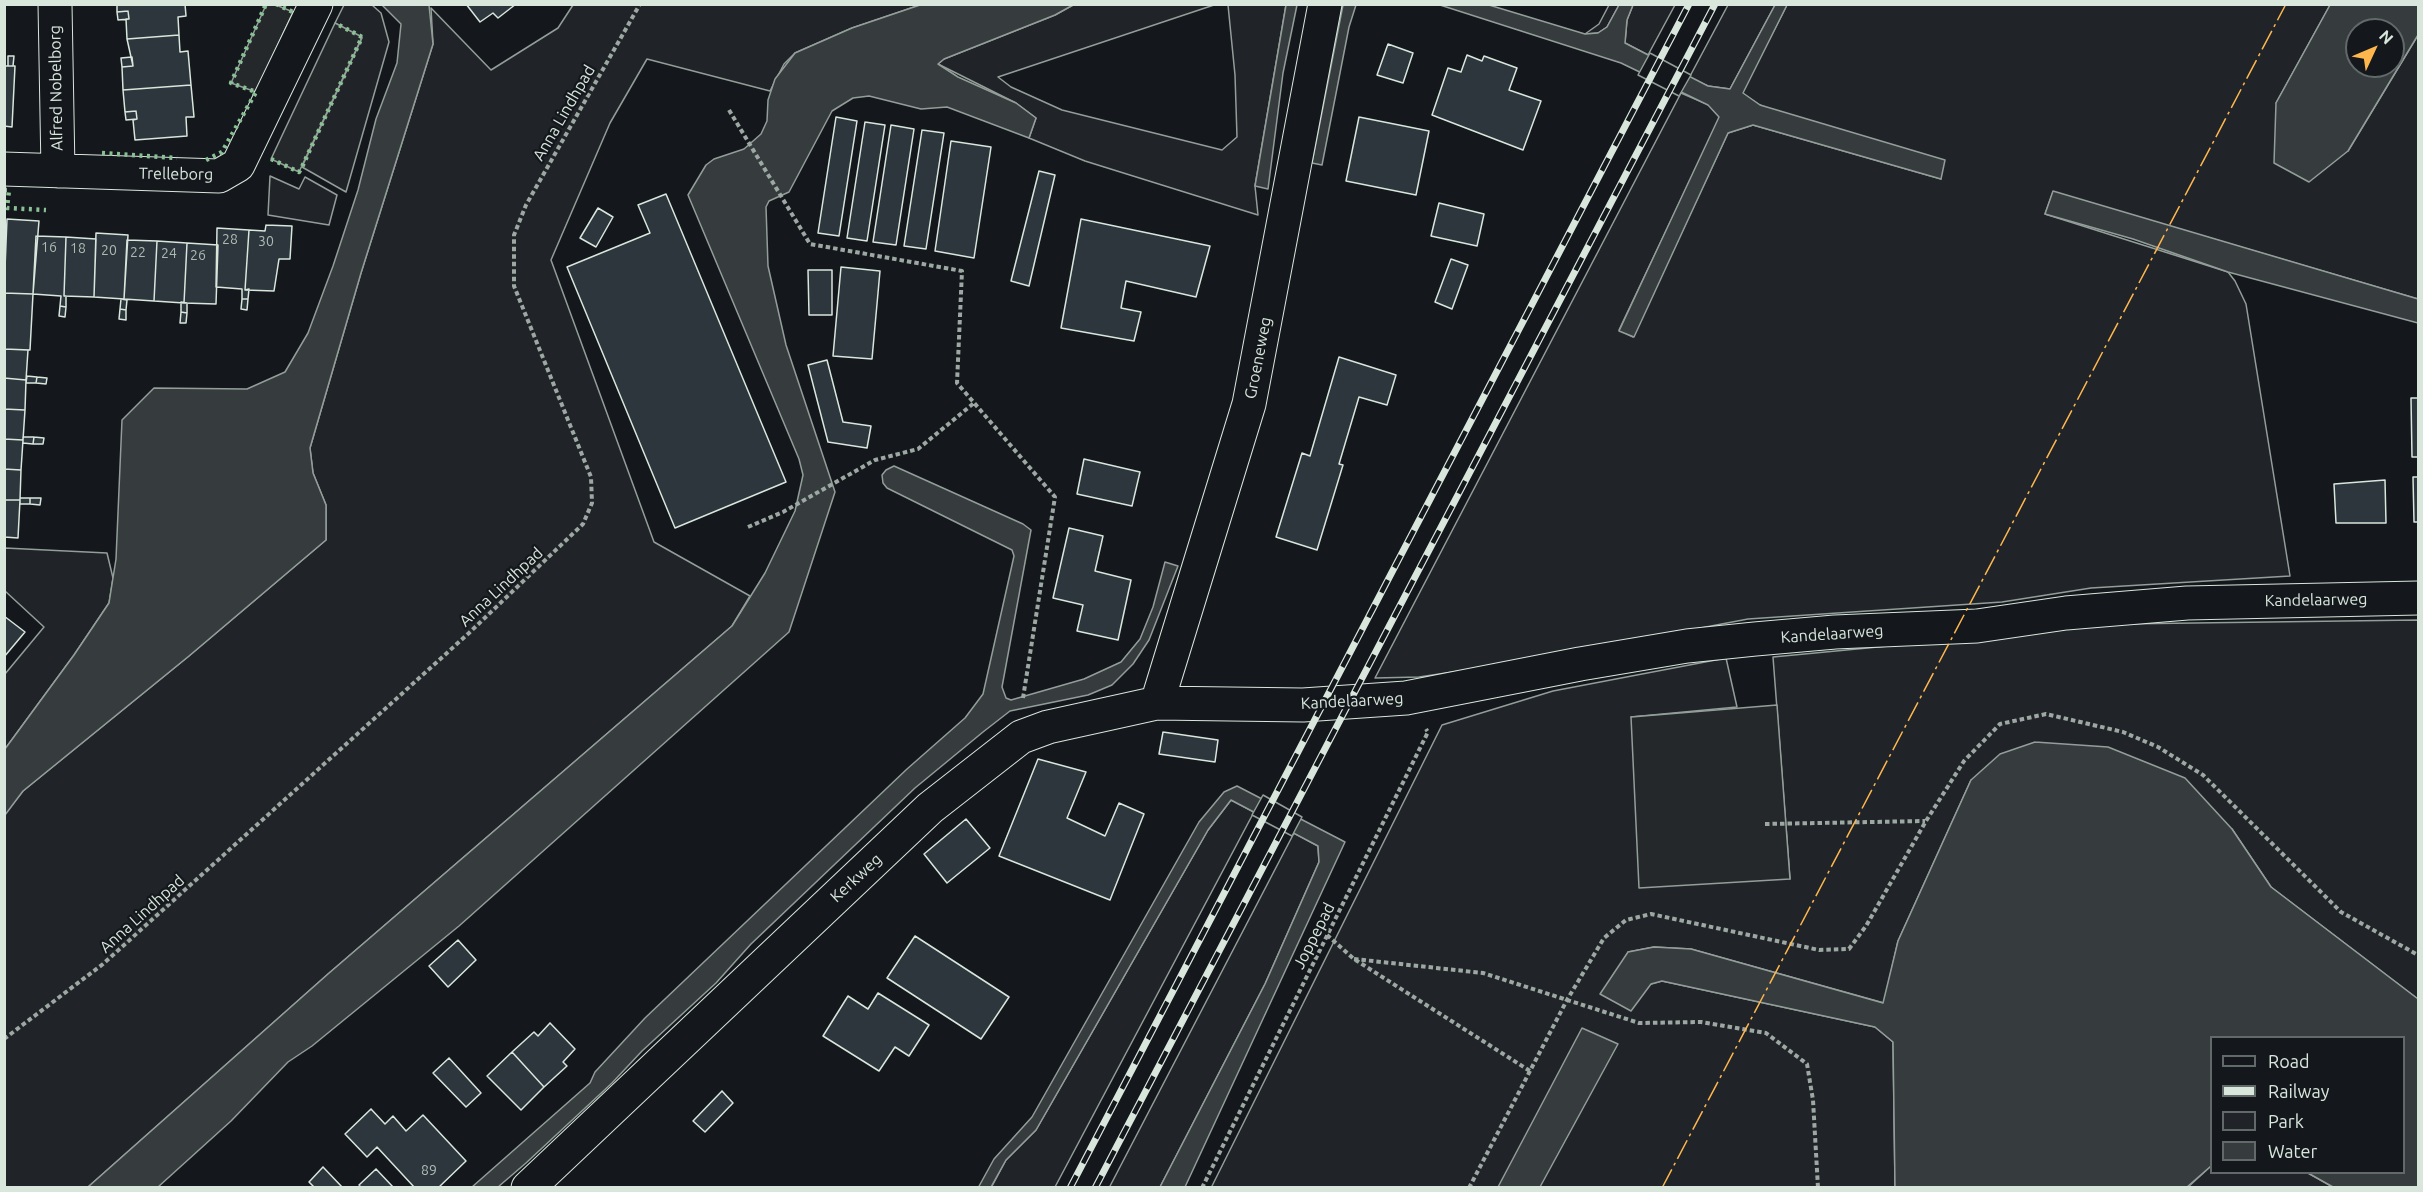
<!DOCTYPE html>
<html>
<head>
<meta charset="utf-8">
<style>
	body { margin:0 }
	#map { position:relative; width:2423px; height:1192px; overflow:hidden; background:#14181c; font-family:Ubuntu,sans-serif }
	canvas { display:block }
	.frame { position:absolute; inset:0; border:6px solid #d8e6dc; pointer-events:none }
	.legend { position:absolute; left:2210px; top:1036px; width:195px; height:138px; box-sizing:border-box; background:#14181c; border:2px solid #626a69; margin:0; padding:8px 10px; list-style:none; font-size:18px; color:#d8e6dc }
	.legend li { display:flex; align-items:center; gap:12px; height:30px }
	.legend b { width:30px; border:2px solid #626a69 }
	.north { position:absolute; left:2345px; top:18px; width:60px; height:60px; box-sizing:border-box; background:#14181c; border:2px solid #626a69; border-radius:50%; rotate:46deg; font-size:16px; font-weight:700; line-height:24px; text-align:center; color:#d8e6dc }
	.north::after { content:''; display:block; margin:auto; width:21px; height:27px; background:#ffb74d; clip-path:polygon(50% 0,100% 100%,50% 72%,0 100%) }
</style>
</head>
<body>
<div id="map">
<canvas width="2423" height="1192"></canvas>
<div class="frame"></div>
<ul class="legend">
<li><b style="height:8px;background:#14181c"></b>Road</li>
<li><b style="height:8px;background:#d8e6dc"></b>Railway</li>
<li><b style="height:16px;background:#202428"></b>Park</li>
<li><b style="height:16px;background:#363b3e"></b>Water</li>
</ul>
<div class="north">N</div>
</div>
<script>
const g = document.querySelector('canvas').getContext('2d');
g.lineJoin = 'round';
function fill(path, color) { g.fillStyle = color; g.fill(path, 'evenodd'); }
const shape = rows => new Path2D(rows.map(r => 'M' + r).join(''));
function trace(path, color, width, dash) { g.strokeStyle = color; g.lineWidth = width; g.lineCap = dash ? 'butt' : 'round'; g.setLineDash(dash || []); g.stroke(path); }
function drawText(font, color, halo, rows, align = 'center') {
  g.font = font + ' Ubuntu,sans-serif'; g.lineWidth = 4.5; g.setLineDash([]); g.textBaseline = 'middle'; g.strokeStyle = halo; g.fillStyle = color; for (const [text, x, y, turn = 0] of rows) {
    g.save(); g.translate(x, y); g.rotate((+turn || 0) * Math.PI / 180); g.textAlign = isNaN(turn) ? turn : align; if (halo) g.strokeText(text, 0, 0); g.fillText(text, 0, 0); g.restore();
  }
}
const green = shape([
	[344,5,372,5,381,13,389,42,346,192,302,167,362,38,335,23,344,5],
	[573,5,920,5,852,28,795,53,784,64,770,91,647,59,610,123,551,260,654,542,750,596,732,626,328,974,88,1187,5,1187,4,815,23,791,189,656,326,540,326,505,313,473,310,448,361,273,433,44,431,8,491,70,558,28,573,5],
	[1073,5,1214,5,998,77,1011,87,1062,110,1222,150,1237,137,1235,75,1228,5,1286,5,1255,186,1258,215,1085,161,1029,138,1036,118,1016,103,938,64,944,59,1055,15,1073,5],
	[1609,5,1619,5,1607,27,1598,33,1585,34,1599,24,1609,5],
	[1633,5,1675,5,1648,55,1625,43,1627,20,1633,5],
	[1728,5,1775,5,1730,89,1708,86,1689,78,1728,5],
	[1787,5,2330,5,2276,103,2348,151,2418,35,2418,299,2053,192,2045,214,2228,272,2235,281,2246,304,2290,576,2091,588,2002,602,1748,619,1527,661,1419,677,1375,678,1681,93,1709,105,1720,117,1619,330,1633,337,1728,133,1753,125,1941,179,1760,105,1742,93,1787,5],
	[270,176,299,189,305,177,337,195,329,225,268,215,270,176],
	[5,548,107,553,113,578,109,603,74,655,5,749,5,674,44,627,5,591,5,548],
	[2418,620,2418,999,2271,887,2232,829,1971,780,1898,941,1884,1003,1691,949,1654,947,1628,952,1651,984,1662,981,1875,1027,1893,1042,1895,1187,1211,1188,1442,725,1553,691,1726,658,1737,707,1631,717,1790,879,1773,657,2119,624,2418,620],
	[1231,800,1254,812,1055,1187,991,1188,1006,1160,1036,1130,1208,830,1231,800],
	[1294,833,1318,846,1319,862,1265,984,1160,1187,1109,1188,1294,833],
	[2211,1166,2212,1172,2308,1173,2333,1187,2187,1188,2211,1166]
]);
const parking = shape([
	[266,5,276,5,293,12,256,92,231,83,266,5],
	[335,23,362,37,299,172,271,159,335,23],
	[1777,705,1790,879,1639,888,1631,717,1777,705]
]);
const water = shape([
	[382,5,429,5,433,44,361,273,310,448,313,473,326,505,326,540,189,656,23,791,5,815,5,749,74,655,109,603,116,559,122,420,154,388,247,389,285,372,308,333,333,266,358,190,376,119,397,63,401,24,382,5],
	[920,5,1073,5,1055,15,944,59,938,64,958,77,1016,103,1036,118,1029,138,947,107,921,109,869,96,853,98,832,111,789,192,769,201,766,207,768,266,786,345,835,492,789,632,459,926,312,1046,288,1062,231,1121,158,1187,88,1187,328,974,732,626,765,573,795,511,803,475,799,459,688,195,706,165,714,159,744,149,761,134,767,121,768,100,775,79,795,53,852,28,920,5],
	[1286,5,1297,5,1283,73,1268,189,1255,186,1286,5],
	[1343,5,1356,5,1349,27,1322,165,1312,163,1343,5],
	[1440,5,1489,5,1585,34,1598,33,1607,27,1619,5,1633,5,1627,20,1625,43,1708,86,1730,89,1775,5,1787,5,1743,93,1760,105,1945,160,1941,179,1753,125,1728,133,1634,337,1619,331,1719,117,1708,105,1621,63,1440,5],
	[2330,5,2418,5,2418,35,2348,151,2309,182,2274,163,2276,103,2330,5],
	[2357,30,2393,30,2393,66,2357,66,2357,30],
	[2053,191,2418,299,2418,323,2228,272,2133,239,2045,214,2053,191],
	[894,466,1023,524,1031,530,1002,687,1006,698,1011,700,1084,679,1121,662,1140,639,1153,607,1165,562,1178,566,1149,640,1133,664,1112,685,1088,695,1010,711,983,732,915,788,751,944,716,983,642,1051,612,1083,526,1163,498,1187,472,1187,590,1083,595,1072,645,1018,907,769,965,718,983,694,1014,556,1012,550,887,488,883,483,882,475,886,470,894,466],
	[2035,742,2108,747,2185,778,2232,829,2271,887,2418,999,2418,1187,2333,1187,2308,1173,2404,1172,2404,1038,2212,1038,2211,1166,2187,1187,1895,1187,1893,1042,1875,1027,1662,981,1651,984,1631,1011,1600,994,1628,952,1654,947,1691,949,1883,1003,1898,941,1971,780,2000,754,2035,742],
	[1237,786,1345,842,1185,1187,1160,1187,1265,984,1319,862,1318,846,1231,800,1208,830,1036,1130,1006,1160,991,1187,978,1188,994,1159,1032,1117,1199,822,1224,792,1237,786],
	[1582,1028,1618,1044,1540,1187,1498,1187,1582,1028]
]);
const pier = shape([
	[1650,53,1691,75,1679,96,1638,75,1650,53],
	[1263,795,1302,817,1292,836,1252,815,1263,795]
]);
const building = shape([
	[117,4,185,4,186,16,178,17,179,35,127,39,126,19,129,19,128,11,117,12,117,4],
	[466,4,516,4,498,18,493,13,480,22,466,4],
	[128,11,129,19,118,20,117,12,128,11],
	[179,35,180,52,188,51,191,85,123,90,122,67,133,66,127,39,179,35],
	[1388,44,1413,53,1403,83,1377,75,1388,44],
	[1467,55,1482,61,1484,56,1517,68,1509,90,1541,101,1523,150,1432,115,1448,68,1461,72,1467,55],
	[8,56,14,56,13,66,8,66,8,56],
	[132,57,133,66,122,67,121,58,132,57],
	[4,66,15,66,12,127,4,126,4,66],
	[191,85,194,117,186,117,187,136,135,140,133,120,137,119,136,111,125,112,123,90,191,85],
	[136,111,137,119,126,120,125,112,136,111],
	[836,117,857,121,839,236,818,233,836,117],
	[1359,117,1429,131,1416,195,1346,181,1359,117],
	[865,122,885,125,867,241,847,238,865,122],
	[891,125,914,129,896,245,873,242,891,125],
	[922,130,944,133,926,249,904,246,922,130],
	[951,141,991,147,974,258,935,251,951,141],
	[1039,171,1055,175,1029,286,1011,281,1039,171],
	[666,194,786,482,675,528,567,267,650,233,638,205,666,194],
	[1439,203,1484,214,1477,246,1431,236,1439,203],
	[598,208,613,217,596,247,580,238,598,208],
	[7,219,39,221,33,294,4,293,7,219],
	[1081,219,1210,246,1196,297,1126,281,1121,308,1141,312,1134,341,1061,328,1081,219],
	[266,225,292,226,290,259,279,259,274,291,245,290,249,230,265,231,266,225],
	[217,228,249,230,245,290,249,289,248,299,242,299,242,289,216,287,217,228],
	[96,233,128,235,124,299,94,297,96,233],
	[36,236,66,237,64,296,66,296,66,307,60,306,61,296,33,294,36,236],
	[66,237,96,239,94,297,64,296,66,237],
	[127,240,157,241,154,301,124,299,127,240],
	[157,241,187,243,184,303,154,301,157,241],
	[187,243,218,245,216,304,184,303,187,243],
	[1451,259,1468,265,1452,309,1435,302,1451,259],
	[841,267,880,271,872,359,833,356,841,267],
	[808,270,832,270,832,315,809,315,808,270],
	[4,293,33,294,30,350,4,349,4,293],
	[121,299,127,300,126,310,120,309,121,299],
	[242,299,248,299,247,310,241,309,242,299],
	[181,302,187,303,187,313,181,312,181,302],
	[60,306,66,307,65,317,59,316,60,306],
	[120,309,126,310,126,320,119,319,120,309],
	[181,312,187,313,186,323,180,323,181,312],
	[4,349,28,350,26,380,4,378,4,349],
	[1339,357,1396,375,1387,405,1359,397,1339,464,1343,465,1317,550,1276,537,1302,453,1310,456,1339,357],
	[827,360,843,422,871,426,867,448,828,442,808,365,827,360],
	[27,376,37,377,36,383,26,383,27,376],
	[37,377,47,378,46,384,36,383,37,377],
	[4,378,26,380,25,410,4,409,4,378],
	[2411,398,2418,398,2418,457,2412,457,2411,398],
	[4,409,25,410,23,440,4,439,4,409],
	[23,437,34,437,33,444,23,443,23,437],
	[34,437,44,438,43,444,33,444,34,437],
	[4,439,23,440,21,470,4,469,4,439],
	[1084,459,1140,472,1132,506,1077,494,1084,459],
	[4,469,21,470,20,500,4,500,4,469],
	[2413,477,2418,477,2418,522,2414,522,2413,477],
	[2385,480,2386,523,2336,523,2334,484,2385,480],
	[20,498,30,498,30,504,20,504,20,498],
	[30,498,41,498,40,505,30,504,30,498],
	[4,500,20,500,18,538,4,537,4,500],
	[1069,528,1103,536,1095,571,1131,580,1118,640,1077,631,1083,605,1053,598,1069,528],
	[4,616,25,632,4,657,4,616],
	[1163,732,1218,740,1215,762,1159,754,1163,732],
	[1038,759,1086,772,1067,818,1105,836,1119,803,1144,814,1110,900,999,856,1038,759],
	[966,819,990,848,947,883,924,854,966,819],
	[915,936,1009,997,981,1039,887,978,915,936],
	[458,940,476,960,448,987,429,966,458,940],
	[878,993,929,1025,909,1056,895,1047,879,1071,823,1036,848,996,868,1009,878,993],
	[550,1023,575,1049,563,1062,567,1066,544,1087,512,1052,534,1032,538,1036,550,1023],
	[512,1052,544,1087,521,1110,487,1076,512,1052],
	[449,1058,481,1093,466,1107,433,1073,449,1058],
	[722,1091,733,1103,705,1132,693,1121,722,1091],
	[371,1109,385,1124,393,1116,406,1131,423,1115,466,1161,438,1188,415,1188,377,1147,367,1157,345,1134,371,1109],
	[323,1167,343,1188,315,1188,309,1182,323,1167],
	[376,1169,394,1188,362,1188,359,1185,376,1169]
]);
const path = shape([
	[729,110,810,244,962,271,957,383,1055,497,1023,698],
	[748,527,783,512,875,460,918,449,974,403],
	[1765,824,1925,821],
	[1327,935,1354,959,1530,1071],
	[1354,959,1483,973,1639,1023,1701,1022,1766,1033,1807,1064,1813,1100,1818,1188],
	[4,1039,103,964,469,633,583,524,592,503,591,477,514,286,514,235,526,205,640,4],
	[1202,1188,1428,732,1426,729],
	[1469,1188,1567,1000,1604,938,1626,920,1651,914,1819,950,1849,949,1866,926,1926,821,1964,761,2000,724,2046,714,2123,732,2158,747,2203,775,2341,912,2418,955]
]);
const street = shape([
	[55,4,58,171],
	[4,169,219,176,238,165,316,4],
	[1157,703,1249,404,1325,4],
	[528,1188,930,808,1021,737,1048,727,1157,703,1303,705,1406,698,1580,664,1687,646,1755,639,1835,632,1977,626,2066,613,2187,603,2418,598]
]);
const rail = shape([
	[1070,1188,1689,4],
	[1095,1188,1715,4]
]);
const hedge = shape([
	[276,4,293,12],
	[102,153,177,158],
	[271,159,299,172,302,167,362,37,335,23],
	[206,160,222,152,256,92,231,83,266,4],
	[4,190,9,190,7,208,46,210]
]);
const power = shape([
	[1662,1188,2286,4]
]);
const numberNames = [
	["28",230,239],
	["30",266,241],
	["16",49,247],
	["18",78,248],
	["20",109,250],
	["22",138,252],
	["24",169,253],
	["26",198,255],
	["89",429,1170]
];
const streetNames = [
	["Alfred Nobelborg",56,88,-91],
	["Anna Lindhpad",564,113,-60],
	["Trelleborg",176,174,1],
	["Groeneweg",1258,358,-79],
	["Anna Lindhpad",501,587,-43],
	["Kandelaarweg",2316,600,-1],
	["Kandelaarweg",1832,634,-4],
	["Kandelaarweg",1352,701,-3],
	["Kerkweg",856,878,-43],
	["Anna Lindhpad",142,914,-42],
	["Joppepad",1314,936,-63]
];
fill(green, '#202428');
trace(green, '#939e99', 1.5);
fill(parking, '#24282b');
trace(parking, '#939e99', 1.5);
fill(water, '#363b3e');
trace(water, '#939e99', 1.5);
fill(pier, '#14181c');
trace(pier, '#939e99', 1.5);
fill(building, '#2c363c');
trace(building, '#d8e6dc', 1.5);
trace(street, '#d8e6dc', 35);
trace(path, '#9da8a2', 4, [4.5, 3]);
trace(street, '#14181c', 33);
trace(rail, '#d8e6dc', 7);
trace(rail, '#14181c', 4.5, [14]);
trace(hedge, '#8ac095', 4.5, [3, 4.5]);
trace(power, '#ffb74d', 1.5, [21, 4.5, 3, 4.5]);
drawText('14px', '#adbab4', null, numberNames);
drawText('16px', '#d8e6dc', '#14181c', streetNames);
</script>
</body>
</html>
